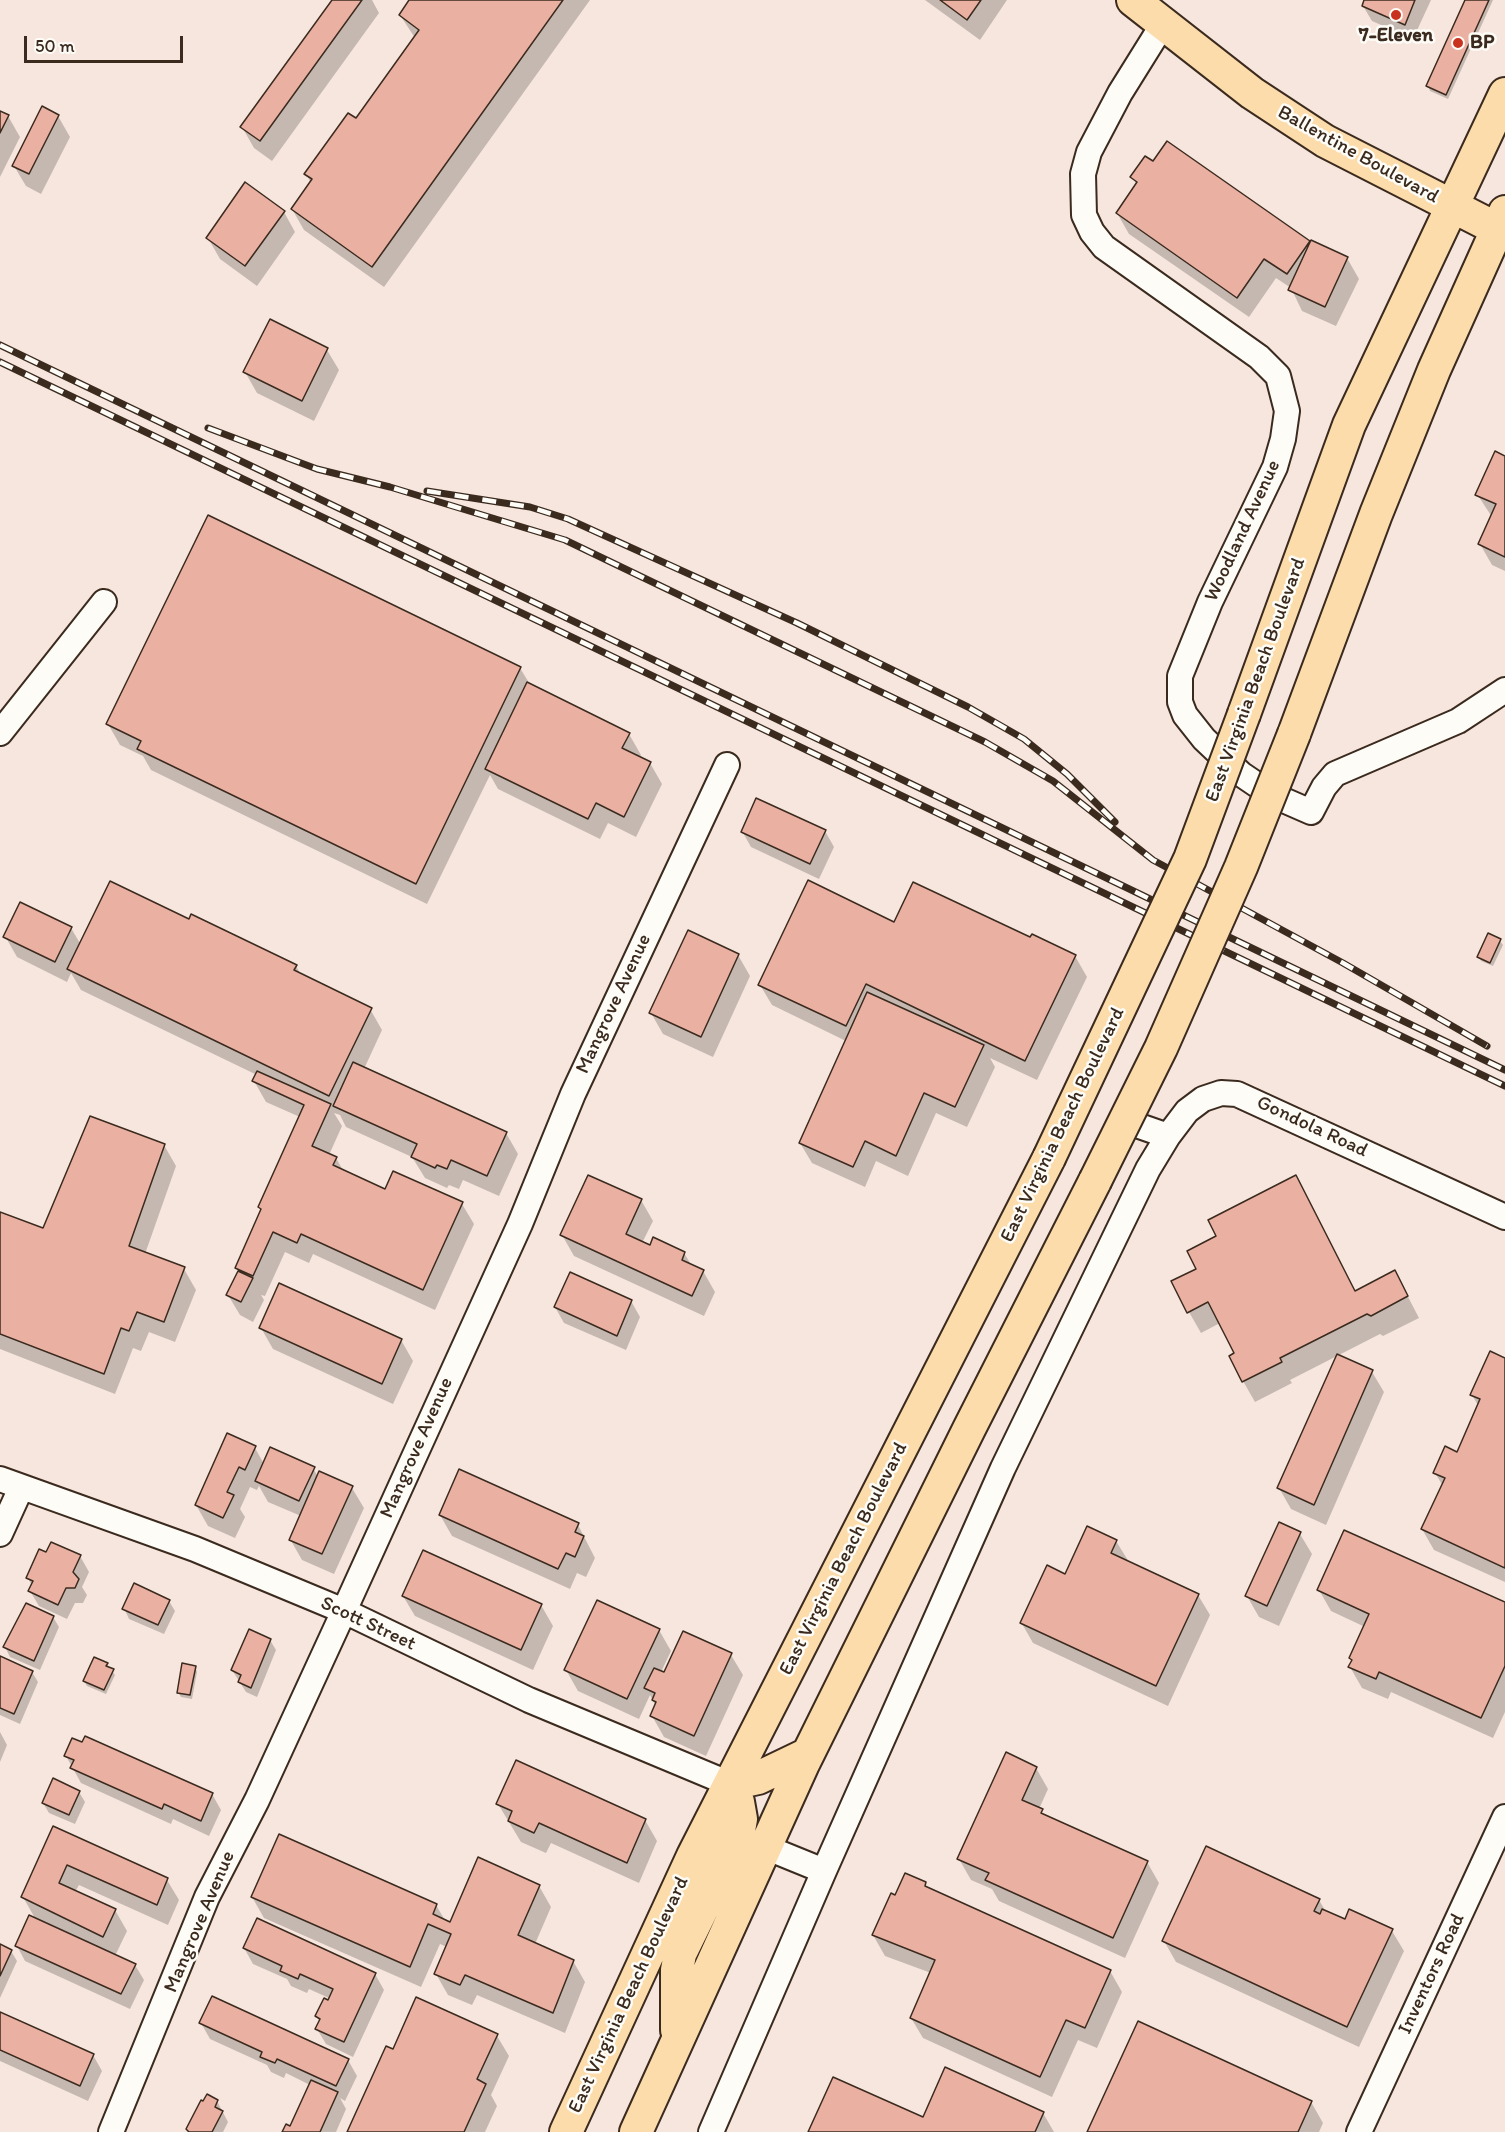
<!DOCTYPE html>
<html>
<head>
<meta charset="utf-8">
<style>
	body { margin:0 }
	#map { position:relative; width:1505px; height:2132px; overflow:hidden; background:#f7e6de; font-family:Itim,sans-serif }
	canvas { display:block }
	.scale { position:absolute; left:24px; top:36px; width:159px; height:27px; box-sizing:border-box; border:3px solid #3b2a1e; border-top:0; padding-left:8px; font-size:18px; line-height:21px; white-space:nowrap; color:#3b2a1e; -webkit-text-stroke:4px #fdfcf7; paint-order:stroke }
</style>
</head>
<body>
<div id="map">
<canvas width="1505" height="2132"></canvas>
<div class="scale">50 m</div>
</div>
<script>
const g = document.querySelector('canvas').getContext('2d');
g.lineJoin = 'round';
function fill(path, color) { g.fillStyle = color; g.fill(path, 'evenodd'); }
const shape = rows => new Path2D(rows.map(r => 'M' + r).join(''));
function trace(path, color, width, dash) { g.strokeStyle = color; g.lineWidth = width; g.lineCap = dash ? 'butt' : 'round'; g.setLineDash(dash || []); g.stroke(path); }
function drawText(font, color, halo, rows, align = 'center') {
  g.font = font + ' Itim,sans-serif'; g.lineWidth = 5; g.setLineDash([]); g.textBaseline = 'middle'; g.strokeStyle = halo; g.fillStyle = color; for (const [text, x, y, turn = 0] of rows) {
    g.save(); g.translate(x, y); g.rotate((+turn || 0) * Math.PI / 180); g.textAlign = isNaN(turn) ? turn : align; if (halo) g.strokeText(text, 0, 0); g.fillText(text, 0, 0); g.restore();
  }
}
const shadow = shape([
	[333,0,372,0,379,13,272,161,254,148,242,127],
	[411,0,590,0,384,287,304,230,292,209,311,183,306,174,356,120,415,38,400,15],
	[925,0,1007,0,980,40],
	[1366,0,1431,0,1413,39,1372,21,1363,6],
	[1467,0,1493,0,1448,99,1430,91,1428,86],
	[0,113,8,116,20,137,0,177],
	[58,116,70,137,41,194,26,186,14,166],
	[1132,177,1347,258,1359,279,1336,326,1302,311,1291,288,1276,278,1249,317,1129,234,1117,213,1137,185],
	[284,212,295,232,257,286,220,259,208,238],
	[327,350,339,370,314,421,257,393,245,372],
	[1505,457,1505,571,1492,565,1480,544,1492,517,1477,494],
	[520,668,531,686,629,734,641,755,639,758,650,763,662,784,636,837,608,823,600,839,498,789,490,775,427,904,151,770,143,756,120,745,108,724],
	[742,831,825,831,834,847,819,879,751,847],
	[189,921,296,966,301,975,370,1009,382,1030,364,1069,506,1133,518,1154,499,1196,463,1180,459,1189,449,1185,447,1188,425,1178,412,1157,346,1127,340,1115,334,1113,342,1126,329,1155,336,1158,344,1172,386,1191,462,1204,474,1224,435,1310,313,1254,309,1263,285,1252,265,1296,261,1295,264,1300,253,1322,240,1315,228,1295,239,1272,236,1268,262,1211,260,1207,300,1117,266,1102,254,1081,257,1075,81,990,71,973,67,982,17,957,5,936,71,928,81,945],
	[895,924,1030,939,1075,956,1087,977,1037,1080,990,1058,995,1067,967,1127,936,1113,908,1176,876,1161,865,1187,812,1163,800,1143,846,1041,772,1005,760,985],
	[689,932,738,955,750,976,713,1057,663,1034,651,1013],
	[1500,941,1503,945,1493,966,1481,961,1479,957],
	[164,1145,176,1166,145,1254,184,1269,196,1290,175,1342,149,1332,141,1351,133,1348,115,1394,0,1349,0,1213,44,1230],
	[1296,1177,1355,1292,1406,1293,1419,1318,1383,1336,1380,1334,1290,1380,1292,1383,1255,1402,1243,1381,1236,1354,1220,1323,1201,1333,1189,1312,1198,1269,1218,1237],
	[641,1200,653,1221,642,1243,684,1253,692,1266,703,1271,715,1292,704,1316,574,1256,562,1235],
	[631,1301,640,1317,626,1350,564,1323,555,1307],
	[261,1328,401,1340,413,1361,393,1404,273,1349],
	[1505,1360,1505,1582,1434,1550,1422,1529,1443,1486,1435,1473,1457,1454,1479,1407,1472,1395],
	[1372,1372,1384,1392,1326,1525,1291,1509,1279,1488],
	[255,1448,264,1464,313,1468,318,1477,352,1488,364,1508,334,1574,302,1560,290,1539,301,1516,268,1502,259,1486,257,1490,250,1487,240,1509,245,1517,235,1538,208,1526,196,1505],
	[440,1515,578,1525,595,1558,586,1577,577,1573,570,1589,452,1536],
	[1300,1534,1312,1554,1279,1626,1259,1617,1247,1596],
	[1116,1541,1129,1562,1198,1595,1210,1615,1168,1706,1033,1643,1021,1622,1066,1576],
	[80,1556,89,1572,82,1587,87,1595,83,1603,75,1603,67,1619,39,1606,30,1591,32,1586,28,1578],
	[1319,1590,1505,1603,1505,1712,1493,1738,1391,1692,1388,1699,1362,1688,1350,1667,1351,1658,1365,1627,1331,1611],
	[403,1596,541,1605,553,1626,533,1670,415,1616],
	[169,1601,175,1611,164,1634,129,1619,124,1608],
	[53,1617,59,1627,40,1670,10,1657,5,1647],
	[659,1630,671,1651,661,1672,665,1674,731,1655,743,1675,706,1756,664,1737,652,1716,656,1706,650,1695,639,1719,578,1691,566,1670],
	[270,1640,276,1650,257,1697,246,1692,232,1670],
	[0,1657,32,1672,38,1682,20,1724,0,1715],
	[107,1664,115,1675,106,1694,87,1686,84,1681],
	[195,1667,197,1672,192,1699,181,1697,178,1692],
	[0,1732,7,1745,0,1762],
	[66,1756,212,1794,221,1810,209,1836,173,1819,171,1824,81,1783],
	[1036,1768,1048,1789,1039,1809,1045,1816,1147,1862,1159,1883,1125,1958,999,1901,992,1889,971,1880,959,1859],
	[79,1792,85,1802,75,1824,49,1813,43,1803],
	[498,1804,645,1820,657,1841,639,1883,551,1843,546,1853,521,1842],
	[53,1828,167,1880,179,1900,168,1925,79,1885,75,1892,115,1910,127,1931,115,1956,135,1965,144,1980,130,2009,25,1961,17,1946,36,1920,23,1897],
	[925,1884,928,1889,1110,1971,1122,1992,1097,2048,1078,2040,1052,2097,923,2038,911,2018,931,1973,885,1956,873,1935,895,1898],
	[539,1886,551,1907,535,1944,573,1961,585,1982,565,2033,477,1995,472,2005,448,1995,436,1974,447,1947,440,1944,421,1987,264,1918,252,1897,436,1905,446,1922,450,1924],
	[1319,1900,1326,1912,1345,1921,1392,1931,1404,1951,1359,2047,1176,1962,1164,1941],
	[0,1945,11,1951,17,1961,0,1998],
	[244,1948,375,1974,384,1990,353,2057,326,2044,317,2029,320,2022,317,2016,331,1999,309,1989,307,1993,291,1986,287,1979,253,1964],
	[0,2013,93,2055,102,2071,88,2101,0,2061],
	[201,2023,348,2060,357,2076,345,2101,340,2098,346,2109,336,2132,284,2132,291,2128,310,2085,286,2073,284,2078,271,2072,267,2065,210,2039],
	[497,2036,509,2056,491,2095,497,2106,485,2132,349,2132,394,2051],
	[217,2101,228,2122,223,2132,190,2132],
	[1311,2102,1323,2123,1319,2132,1089,2132],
	[1043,2113,1054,2132,810,2132,924,2120]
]);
const building = shape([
	[332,0,362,0,260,141,240,127,332,0],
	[409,0,563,0,372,267,291,209,312,179,304,174,348,113,356,118,419,30,399,15,409,0],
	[940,0,981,0,967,20,940,0],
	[1364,0,1415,0,1405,25,1362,6,1364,0],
	[1465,0,1489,0,1446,95,1426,86,1465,0],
	[42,106,59,115,29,174,12,166,42,106],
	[0,111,9,115,0,133,0,111],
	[1167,141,1310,241,1287,274,1264,259,1237,298,1116,213,1137,182,1130,177,1145,156,1153,161,1167,141],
	[245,182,285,211,245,266,206,238,245,182],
	[1311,240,1348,257,1325,307,1288,290,1311,240],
	[270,319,328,348,302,401,243,372,270,319],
	[1495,451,1505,456,1505,557,1478,544,1496,504,1475,495,1495,451],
	[208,515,521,667,416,884,137,749,141,741,106,724,208,515],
	[527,682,630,733,622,748,651,762,624,817,596,803,588,819,485,769,527,682],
	[756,798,826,830,810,864,741,832,756,798],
	[808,880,894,922,913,882,1030,937,1032,934,1076,955,1025,1061,866,984,846,1026,758,985,808,880],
	[110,881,189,919,191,914,297,965,294,970,372,1008,329,1096,67,969,110,881],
	[20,902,72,927,55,962,3,937,20,902],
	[688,930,739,954,701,1037,649,1013,688,930],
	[1488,933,1501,939,1490,963,1477,957,1488,933],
	[867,992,984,1045,955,1107,924,1093,896,1156,865,1141,853,1167,799,1143,867,992],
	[353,1062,507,1132,487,1176,451,1160,447,1169,437,1165,435,1168,411,1157,417,1144,333,1106,353,1062],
	[257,1071,331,1104,312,1146,337,1157,333,1165,385,1189,393,1171,463,1202,423,1290,301,1234,297,1243,273,1232,253,1276,235,1268,261,1209,258,1207,304,1105,252,1081,257,1071],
	[90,1116,165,1144,129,1246,185,1267,164,1322,137,1312,129,1331,121,1328,104,1374,0,1334,0,1212,43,1228,90,1116],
	[588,1175,642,1199,626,1234,650,1245,653,1237,685,1252,682,1260,704,1270,692,1296,560,1235,588,1175],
	[1296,1175,1355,1291,1395,1270,1408,1296,1371,1316,1367,1314,1280,1358,1282,1362,1242,1382,1229,1356,1234,1353,1208,1302,1187,1313,1171,1281,1196,1269,1187,1251,1216,1236,1208,1220,1296,1175],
	[238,1271,253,1278,241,1302,226,1295,238,1271],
	[570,1272,632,1300,617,1336,554,1307,570,1272],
	[279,1283,402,1339,382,1384,259,1328,279,1283],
	[1490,1351,1505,1358,1505,1568,1421,1529,1445,1478,1433,1473,1445,1446,1457,1452,1480,1399,1470,1395,1490,1351],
	[1337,1354,1373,1370,1314,1505,1277,1488,1337,1354],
	[227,1433,256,1446,245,1470,239,1467,227,1492,234,1495,223,1518,195,1505,227,1433],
	[270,1447,315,1467,299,1501,255,1481,270,1447],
	[459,1469,579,1523,575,1532,584,1536,575,1557,566,1553,558,1569,439,1515,459,1469],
	[319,1471,353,1486,322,1554,289,1540,319,1471],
	[1279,1522,1301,1532,1267,1606,1245,1596,1279,1522],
	[1087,1526,1117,1540,1111,1553,1199,1594,1156,1686,1020,1623,1047,1565,1065,1574,1087,1526],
	[1344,1530,1505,1602,1505,1666,1481,1718,1379,1672,1376,1679,1348,1667,1352,1660,1349,1658,1369,1614,1317,1590,1344,1530],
	[51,1542,81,1555,73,1572,79,1579,75,1588,66,1588,58,1605,28,1591,33,1581,26,1578,39,1549,46,1552,51,1542],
	[423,1550,542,1604,521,1650,402,1596,423,1550],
	[134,1583,170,1600,158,1625,122,1609,134,1583],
	[597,1600,660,1629,627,1699,564,1670,597,1600],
	[26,1603,54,1616,34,1661,3,1647,26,1603],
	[249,1629,271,1639,251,1688,238,1682,241,1675,231,1670,249,1629],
	[683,1631,732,1653,694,1736,650,1716,656,1702,652,1700,655,1693,644,1688,654,1668,664,1672,683,1631],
	[0,1656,33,1671,14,1714,0,1708,0,1656],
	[94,1657,108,1663,106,1666,114,1669,104,1690,83,1681,94,1657],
	[182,1663,196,1666,190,1695,177,1693,182,1663],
	[85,1736,213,1793,201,1821,164,1804,162,1809,70,1768,74,1760,64,1756,72,1738,82,1742,85,1736],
	[1006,1752,1037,1767,1022,1800,1043,1809,1041,1813,1148,1861,1113,1938,985,1880,989,1873,957,1859,1006,1752],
	[516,1760,646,1819,627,1863,539,1823,534,1833,508,1821,512,1811,496,1804,516,1760],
	[53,1778,80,1791,69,1815,42,1803,53,1778],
	[53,1826,168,1878,157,1905,67,1865,59,1883,116,1909,103,1937,21,1897,53,1826],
	[279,1834,437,1904,433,1914,450,1922,478,1857,540,1885,518,1935,574,1960,553,2013,465,1975,460,1985,434,1974,451,1934,428,1924,410,1967,251,1897,279,1834],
	[1206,1846,1320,1899,1314,1911,1320,1914,1322,1909,1345,1919,1349,1909,1393,1929,1347,2027,1162,1941,1206,1846],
	[905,1873,926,1882,925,1886,1111,1970,1085,2028,1066,2020,1040,2077,910,2018,935,1960,872,1935,891,1893,895,1895,905,1873],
	[29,1915,136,1964,121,1994,15,1946,29,1915],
	[257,1918,376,1973,344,2042,315,2029,320,2019,315,2016,324,1998,328,2000,333,1989,300,1974,298,1979,280,1971,282,1966,243,1948,257,1918],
	[0,1944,12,1950,0,1976,0,1944],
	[212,1996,349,2059,336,2086,277,2059,275,2063,260,2057,262,2052,199,2023,212,1996],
	[416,1997,498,2034,477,2079,486,2084,464,2132,347,2132,386,2046,393,2049,416,1997],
	[0,2012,94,2054,80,2086,0,2050,0,2012],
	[1138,2021,1312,2101,1298,2132,1087,2132,1138,2021],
	[945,2067,1044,2112,1035,2132,808,2132,833,2077,923,2117,945,2067],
	[311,2080,338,2092,320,2132,282,2132,286,2124,290,2126,311,2080],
	[207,2094,218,2100,215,2107,223,2111,212,2132,189,2132,186,2129,201,2100,203,2101,207,2094]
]);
const minor = shape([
	[1163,24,1120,93,1089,152,1083,174,1084,215,1092,232,1104,247,1259,357,1278,376,1287,411,1283,439,1275,467,1210,602,1180,676,1180,702,1185,715,1204,739,1241,774,1272,795,1311,812,1324,787,1335,774,1458,721,1505,690],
	[0,733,104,602],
	[1125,1121,1168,1136],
	[0,1479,195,1549,344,1611,529,1700,730,1784],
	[0,1534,21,1488],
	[765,1847,824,1871],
	[111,2132,207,1897,257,1800,344,1611,520,1224,573,1094,727,765],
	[711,2132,824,1871,1003,1468,1148,1169,1168,1136,1187,1111,1203,1099,1221,1093,1237,1094,1505,1217],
	[1359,2132,1505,1817]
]);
const major = shape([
	[1133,0,1252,93,1325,141,1505,233],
	[1244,714,1349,425,1505,94],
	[1294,734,1376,514,1434,370,1505,212],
	[730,1784,758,1778,808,1754],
	[677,2030,677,1970,680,1954,738,1836,741,1819,738,1802,730,1784],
	[566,2132,693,1856,1049,1158],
	[636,2132,803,1764,969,1429,1095,1181]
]);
const rail = shape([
	[0,345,1505,1070],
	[0,362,1505,1086],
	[208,428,317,469,390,487,565,540,985,742,1053,781,1153,860,1343,963,1487,1046],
	[427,491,530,507,568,519,797,623,968,707,1024,739,1067,774,1115,822]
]);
const majorBridge = shape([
	[1049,1158,1190,859,1244,714],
	[1095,1181,1161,1048,1241,867,1294,734]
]);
const markers = [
	[1396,15,6,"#c8321e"],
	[1458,43,6,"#c8321e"]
];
const poiNames = [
	["7-Eleven",1396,36],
	["BP",1470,43,"left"]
];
const streetNames = [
	["Ballentine Boulevard",1358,155,29],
	["Woodland Avenue",1243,531,-65],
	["East Virginia Beach Boulevard",1256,680,-70],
	["Mangrove Avenue",614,1004,-65],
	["East Virginia Beach Boulevard",1063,1125,-64],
	["Gondola Road",1312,1127,25],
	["Mangrove Avenue",417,1448,-66],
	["East Virginia Beach Boulevard",844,1559,-63],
	["Scott Street",368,1624,25],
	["Mangrove Avenue",200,1922,-67],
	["Inventors Road",1432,1974,-65],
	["East Virginia Beach Boulevard",629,1995,-65]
];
fill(shadow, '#0003');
fill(building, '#eab1a3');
trace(building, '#3b2a1e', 1.5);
trace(minor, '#3b2a1e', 28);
trace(major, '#3b2a1e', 36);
trace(minor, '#fdfcf7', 24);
trace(major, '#fddcac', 32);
trace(rail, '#3b2a1e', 7);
trace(rail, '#fdfcf7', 4.5, [14]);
trace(majorBridge, '#3b2a1e', 36, []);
trace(majorBridge, '#fddcac', 32);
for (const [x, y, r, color] of markers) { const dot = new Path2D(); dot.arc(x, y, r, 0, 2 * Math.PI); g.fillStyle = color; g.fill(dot); trace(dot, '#fdfcf7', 2); }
drawText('bold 20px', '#3b2a1e', '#fdfcf7', poiNames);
drawText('20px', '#3b2a1e', '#fdfcf7', streetNames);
</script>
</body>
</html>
